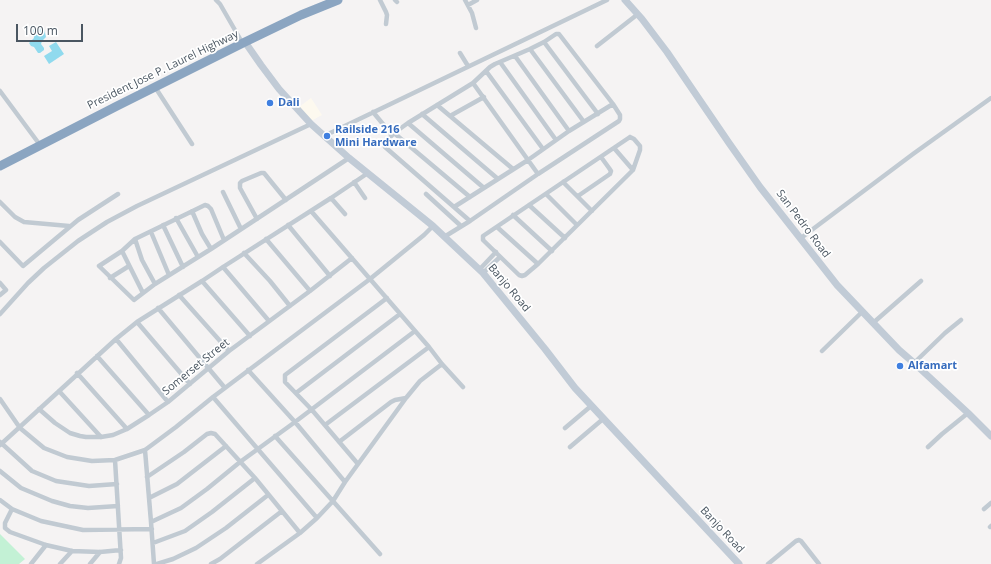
<!DOCTYPE html>
<html>
<head>
<meta charset="utf-8">
<style>
	body { margin:0 }
	#map { position:relative; width:991px; height:564px; overflow:hidden; background:#f5f3f3; font-family:"Open Sans",sans-serif }
	canvas { display:block }
	.scale { position:absolute; left:16px; top:24px; width:67px; height:18px; box-sizing:border-box; border:2px solid #4a5661; border-top:0; padding-left:5px; font-size:12px; line-height:14px; white-space:nowrap; color:#4a5661; -webkit-text-stroke:3px #fff; paint-order:stroke }
</style>
</head>
<body>
<div id="map">
<canvas width="991" height="564"></canvas>
<div class="scale">100 m</div>
</div>
<script>
const g = document.querySelector('canvas').getContext('2d');
g.lineJoin = 'round';
function fill(path, color) { g.fillStyle = color; g.fill(path, 'evenodd'); }
const shape = rows => new Path2D(rows.map(r => 'M' + r).join(''));
function trace(path, color, width, dash) { g.strokeStyle = color; g.lineWidth = width; g.lineCap = dash ? 'butt' : 'round'; g.setLineDash(dash || []); g.stroke(path); }
function drawText(font, color, halo, rows, align = 'center') {
  g.font = font + ' "Open Sans",sans-serif'; g.lineWidth = 3.5; g.setLineDash([]); g.textBaseline = 'middle'; g.strokeStyle = halo; g.fillStyle = color; for (const [text, x, y, turn = 0] of rows) {
    g.save(); g.translate(x, y); g.rotate((+turn || 0) * Math.PI / 180); g.textAlign = isNaN(turn) ? turn : align; if (halo) g.strokeText(text, 0, 0); g.fillText(text, 0, 0); g.restore();
  }
}
const commercial = shape([
	[311,98,322,115,311,121,299,107]
]);
const green = shape([
	[0,534,25,559,19,564,0,564]
]);
const water = shape([
	[39,27,44,29,46,37,42,41,41,44,44,48,44,50,40,53,38,53,34,47,31,46,29,43,34,38,33,30,35,28],
	[56,42,64,54,49,64,44,56,52,51,49,46]
]);
const street = shape([
	[216,0,220,4,243,44],
	[380,0,386,12,387,15,386,24],
	[395,0,397,2],
	[465,0,472,13,476,28],
	[468,5,477,0],
	[544,42,598,114],
	[597,46,638,14],
	[530,49,584,122],
	[460,53,468,66],
	[515,56,569,131],
	[500,62,556,140],
	[486,71,543,149],
	[473,83,538,174],
	[155,87,192,144],
	[0,91,40,145],
	[437,105,513,169],
	[373,112,392,135],
	[422,114,498,179],
	[450,116,484,97],
	[408,123,484,188],
	[394,133,470,197],
	[324,136,607,0],
	[630,137,634,139,640,146,640,150,633,170,538,264,525,275,522,276,519,275,483,240,483,236,630,137],
	[614,148,633,170],
	[354,182,365,198],
	[563,182,592,211],
	[223,192,241,229],
	[426,194,461,226],
	[546,194,577,225],
	[578,196,610,174,611,171,609,168,601,157],
	[331,198,345,214],
	[0,202,15,217,24,222,69,226],
	[529,205,565,238],
	[454,207,528,160,569,131,613,104],
	[192,211,202,234,211,249],
	[311,211,429,347,442,364,463,387],
	[513,215,552,251],
	[176,218,198,257],
	[257,219,240,188,240,183,242,181,261,173,264,173,286,200],
	[163,225,183,267],
	[288,225,330,276],
	[497,227,538,264],
	[151,232,169,275],
	[444,237,470,221,538,174,619,121,620,119,620,115,613,104,559,34,556,34,544,42,530,49,495,64,490,67,473,83,408,123,394,133,385,143,384,144,385,147,470,221],
	[801,238,913,154,991,98],
	[135,239,142,260,155,284],
	[266,239,310,291],
	[224,240,211,209,208,206,205,205,135,239,122,251,99,266,134,300,155,284,211,249,349,158],
	[0,242,23,266,78,220,118,194],
	[122,251,143,293],
	[244,253,270,281,290,306],
	[223,267,269,321],
	[479,270,496,252],
	[483,273,500,257],
	[110,278,129,266],
	[202,281,250,336],
	[0,283,6,290,0,295],
	[179,295,229,351],
	[158,308,225,388],
	[0,314,28,283,44,268,78,241,107,222,137,206,311,124],
	[137,322,190,384],
	[873,323,921,281],
	[116,339,168,402],
	[822,351,862,312],
	[97,356,149,415],
	[914,363,945,333,961,320],
	[248,370,295,422,345,482],
	[77,373,127,429],
	[59,391,101,437],
	[296,393,400,314],
	[213,397,317,518],
	[0,399,20,428,44,448,67,457,92,461,115,460,145,450,176,427,213,397,370,279,424,235,433,226],
	[39,409,55,423,70,433,80,436,86,437,101,437,113,435,127,429,149,415,168,402,229,351,310,291,352,258],
	[325,425,429,347],
	[565,428,591,406],
	[275,436,380,554],
	[0,442,32,471,56,481,89,486,117,484],
	[339,442,391,402,395,400,406,398],
	[0,445,116,339,137,322,202,281,223,267,331,198,368,173],
	[570,447,603,419],
	[928,447,942,434,968,413],
	[145,450,151,522,154,564],
	[115,460,121,558,119,564],
	[358,464,312,410,285,382,285,375,289,372,387,298],
	[0,471,21,488,52,501,70,506,88,508,118,506],
	[147,477,184,452,207,434,211,433,215,434,255,478,300,533],
	[149,498,177,484,226,446],
	[0,500,12,509,41,521,83,530,152,529],
	[12,509,5,523,5,528,10,532,46,545,72,551,100,552,121,550],
	[984,509,991,503],
	[151,522,181,508,207,489,240,462,295,422,415,331],
	[990,527,991,526],
	[153,543,185,531,212,512,255,478],
	[31,564,46,545],
	[60,564,72,551],
	[90,564,100,552],
	[157,564,173,559,196,548,226,528,268,495],
	[211,564,220,559,282,511],
	[257,564,300,533,317,518,333,501,345,482,406,398,420,381,442,364],
	[768,564,796,541,799,540,801,541,819,564]
]);
const secondary = shape([
	[625,0,642,19,667,52,729,143,760,187,837,285,899,350,914,363,968,413,991,436],
	[245,42,261,65,279,89,311,124,349,158,433,226,483,273,545,349,575,388,739,564]
]);
const highway = shape([
	[0,166,117,106,245,42,301,15,338,0]
]);
const markers = [
	[270,103,4,"#3f7fe0"],
	[327,136,4,"#3f7fe0"],
	[900,366,4,"#3f7fe0"]
];
const streetNames = [
	["President Jose P. Laurel Highway",163,70,-26],
	["San Pedro Road",803,224,53],
	["Banjo Road",509,288,50],
	["Somerset Street",196,367,-39],
	["Banjo Road",722,530,47]
];
const shopNames = [
	["Dali",278,103],
	["Railside 216",335,130],
	["Mini Hardware",335,143],
	["Alfamart",908,366]
];
fill(commercial, '#fdf9ef');
fill(green, '#c3f1d5');
fill(water, '#90daee');
trace(street, '#c1cad2', 4.5);
trace(secondary, '#c1cbd6', 7);
trace(highway, '#8ba5c1', 9);
for (const [x, y, r, color] of markers) { const dot = new Path2D(); dot.arc(x, y, r, 0, 2 * Math.PI); g.fillStyle = color; g.fill(dot); trace(dot, '#fff', 1.5); }
drawText('11px', '#4a5661', '#fff', streetNames);
drawText('bold 11px', '#366cbe', '#fff', shopNames, 'left');
</script>
</body>
</html>
